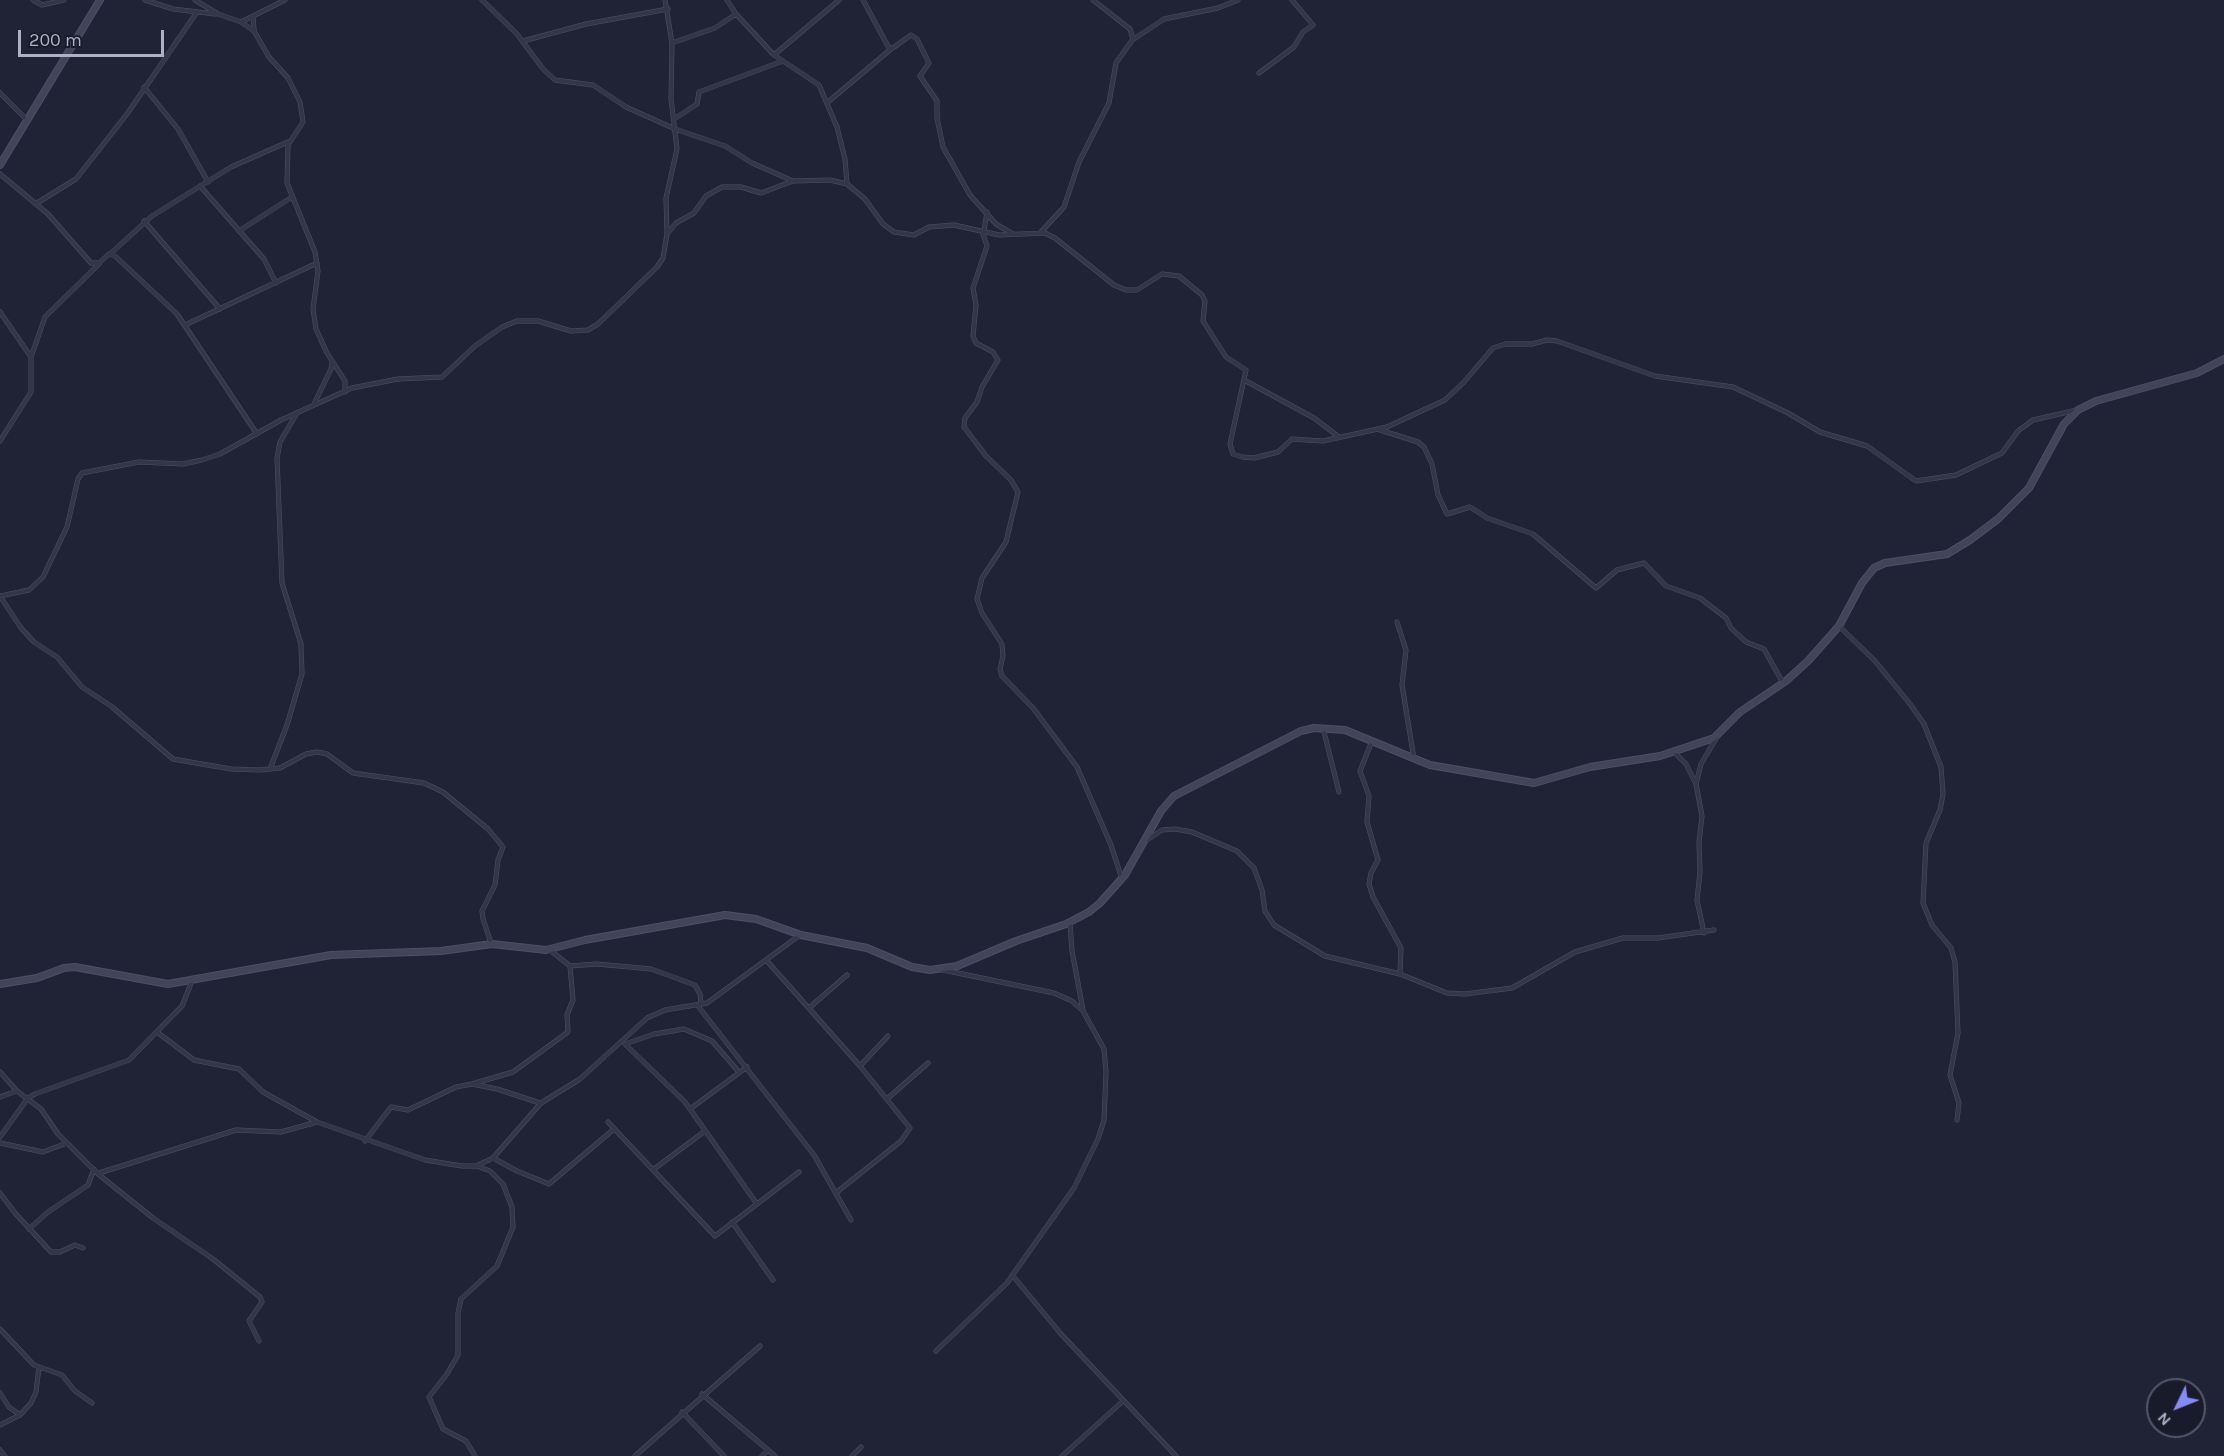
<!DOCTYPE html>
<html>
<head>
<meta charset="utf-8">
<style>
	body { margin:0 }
	#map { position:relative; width:2224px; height:1456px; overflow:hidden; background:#202336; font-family:Karla,sans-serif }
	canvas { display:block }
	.north { position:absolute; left:2146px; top:1378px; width:60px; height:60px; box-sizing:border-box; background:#191b2b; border:2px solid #555768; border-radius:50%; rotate:227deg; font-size:16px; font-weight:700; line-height:24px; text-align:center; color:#aeb0c4 }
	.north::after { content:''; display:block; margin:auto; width:21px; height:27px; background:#838cf4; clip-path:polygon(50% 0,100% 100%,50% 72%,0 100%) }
	.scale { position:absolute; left:18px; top:30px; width:146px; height:27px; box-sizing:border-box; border:3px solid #aeb0c4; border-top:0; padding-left:8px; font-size:18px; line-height:21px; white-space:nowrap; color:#aeb0c4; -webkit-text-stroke:4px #191b2b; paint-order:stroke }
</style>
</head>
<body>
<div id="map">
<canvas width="2224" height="1456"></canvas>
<div class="north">N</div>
<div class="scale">200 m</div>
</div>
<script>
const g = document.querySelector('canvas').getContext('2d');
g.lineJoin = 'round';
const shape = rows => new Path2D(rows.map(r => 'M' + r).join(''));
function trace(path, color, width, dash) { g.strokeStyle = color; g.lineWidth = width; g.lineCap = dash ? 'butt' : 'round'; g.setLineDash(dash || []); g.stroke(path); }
const street = shape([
	[33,0,42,5,64,0],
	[145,0,173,9,215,14],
	[195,0,218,14,241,22,254,31,269,57,288,78,300,102,303,122,288,145,287,183,315,252,318,271,313,309,316,329,327,353,345,381,345,392],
	[482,0,517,34,543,69,555,80,593,85,626,107,675,129,725,146,752,163,793,181,830,180,847,184,865,199,883,224,894,232,914,235,929,227,954,225,999,235,1045,233,1055,238,1114,285,1126,290,1137,290,1162,274,1179,276,1202,295,1205,301,1203,321,1226,357,1246,370,1230,444,1233,454,1242,457,1254,458,1278,452,1292,439,1323,441,1387,427,1445,400,1464,382,1493,348,1505,344,1532,344,1547,340,1557,341,1655,376,1733,387,1788,413,1820,432,1867,446,1916,481,1956,475,2002,453,2018,431,2033,420,2077,410],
	[727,0,736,14,774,55,819,85,837,127,845,159,847,184],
	[863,0,889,48,893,48,911,35,917,39,929,63,920,76,937,101,937,118,943,147,970,195,996,224,1013,234],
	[253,16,254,30],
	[241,22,285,0],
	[1134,39,1164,19,1218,8,1238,0],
	[523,41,586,24,668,9],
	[672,43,715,28,736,14],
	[774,55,839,0],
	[1259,73,1294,47,1303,32,1313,25,1292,0],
	[144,87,178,129,208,182],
	[0,93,26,119],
	[828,102,891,49],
	[674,119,697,104,699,92,783,61],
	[0,174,48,214,91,263,99,263,109,254,115,256,177,314,257,434],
	[200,186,264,259,276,283],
	[37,203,76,179,127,114,197,12],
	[144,221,220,309],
	[239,231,292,197],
	[982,231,987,246,973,288,976,305,973,336,976,343,993,352,998,360,982,387,977,402,965,418,964,427,986,456,1011,480,1018,492,1006,542,982,578,977,599,982,613,1002,644,1003,656,1000,669,1002,676,1033,708,1077,767,1111,845,1122,879],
	[984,231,987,212],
	[1041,232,1064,207,1079,162,1109,103,1116,63,1133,39,1130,29,1093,0],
	[667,234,676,223,694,213,706,196,722,187,741,187,761,193,793,181],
	[110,254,152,216,231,167,290,141],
	[0,312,31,357],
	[185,325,317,263],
	[1246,381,1314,418,1339,437],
	[314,404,331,369,332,362],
	[1380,430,1418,442,1424,447,1432,464,1438,495,1447,514,1470,507,1487,518,1533,534,1596,588,1617,570,1644,563,1666,586,1700,598,1726,618,1731,628,1746,642,1764,649,1783,683],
	[0,441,31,392,31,357,45,317,99,264],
	[0,596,29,590,43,577,67,527,78,479,82,473,139,462,183,464,202,460,220,454,281,420,352,388,398,379,442,377,475,346,502,327,517,321,538,321,571,331,588,330,598,324,657,267,663,258,667,234,666,198,677,149,671,99,672,43,665,0],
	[0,596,21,628,34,642,57,657,82,687,111,706,173,759,231,769,260,770,280,768,306,754,317,752,327,754,353,773,424,783,443,792,488,829,503,847,498,860,495,885,482,911,483,919,491,943],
	[1397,622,1406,650,1402,685,1414,759],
	[1839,626,1875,661,1910,704,1924,724,1941,767,1943,794,1940,810,1926,843,1923,903,1932,925,1951,948,1955,962,1958,1033,1950,1075,1959,1103,1957,1120],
	[1323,728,1339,792],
	[1372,741,1360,771,1369,796,1367,822,1378,860,1371,873,1369,884,1373,897,1401,948,1400,974],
	[1674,752,1686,764,1696,784],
	[270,769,287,725,302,674,301,644,282,583,277,458,280,442,297,413],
	[1147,840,1162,830,1175,829,1192,832,1237,851,1254,868,1262,890,1265,911,1274,925,1325,956,1400,974,1447,993,1465,994,1512,988,1575,952,1623,938,1658,938,1714,930],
	[1070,923,1072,951,1083,1010],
	[1704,933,1697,900,1700,872,1699,842,1702,816,1696,784,1701,764,1717,737],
	[767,961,860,1066,910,1128,901,1141,837,1192],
	[570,966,597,964,651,969,695,985,700,994,701,1004],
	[698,1006,814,1155,851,1220],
	[809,1008,847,975],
	[157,1032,194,1060,239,1069,263,1092,317,1122,425,1160,462,1166,476,1166,493,1158,541,1103,580,1079,647,1018,665,1010,707,1003,800,935],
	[860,1066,888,1036],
	[0,1072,17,1091,41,1109,58,1134,98,1174,153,1218,213,1259,260,1297,262,1302,249,1321,259,1341],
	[739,1072,712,1041,684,1029,654,1034,625,1044,685,1102,757,1204],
	[472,1084,513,1072,568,1032,567,1015,573,1000,570,966,550,950],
	[0,1097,17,1091],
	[887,1099,928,1063],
	[690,1109,747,1067],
	[608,1122,715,1236,799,1172],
	[0,1137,28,1098,35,1094,129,1060,182,1006,192,981],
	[365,1141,391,1107,408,1110,456,1087,472,1084,497,1089,540,1103],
	[0,1143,43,1152,67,1143],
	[493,1158,517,1171,549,1184,614,1129],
	[654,1169,705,1131],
	[99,1173,236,1130,281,1132,317,1122],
	[0,1193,15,1213,51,1252,60,1252,75,1245,83,1248],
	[732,1222,773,1280],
	[29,1229,48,1212,88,1185,94,1169],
	[1013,1276,1061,1334,1176,1456],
	[0,1329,34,1365,62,1375,75,1391,92,1403],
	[936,1351,1007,1283,1074,1188,1098,1139,1104,1120,1106,1072,1104,1049,1083,1011,1072,1001,1054,993,943,970],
	[0,1393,9,1407,20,1415],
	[702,1394,775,1456],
	[682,1412,724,1456],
	[0,1425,20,1415,31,1403,36,1392,39,1367],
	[0,1450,5,1456],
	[475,1456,466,1441,443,1429,429,1397,447,1374,458,1355,458,1313,461,1299,497,1266,513,1227,512,1207,503,1184,490,1171,477,1166],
	[635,1456,760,1346],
	[762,1456,768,1450],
	[852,1456,861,1447],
	[1062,1456,1123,1401]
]);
const secondary = shape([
	[0,165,100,0],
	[0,984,37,978,64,968,75,967,168,984,331,955,441,951,492,944,546,950,585,940,725,915,756,919,801,935,867,948,912,967,930,970,957,966,1016,941,1066,924,1089,912,1100,903,1125,875,1161,811,1174,796,1301,731,1314,728,1345,730,1430,765,1534,783,1590,767,1660,756,1714,738,1740,712,1786,681,1808,661,1839,626,1862,583,1874,568,1885,563,1947,554,1970,540,1998,519,2029,488,2064,424,2078,410,2096,401,2197,373,2224,359]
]);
trace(street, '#4e5062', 5);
trace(secondary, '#4e5062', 8);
trace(street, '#343647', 4);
trace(secondary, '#42445a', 6);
</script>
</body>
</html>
